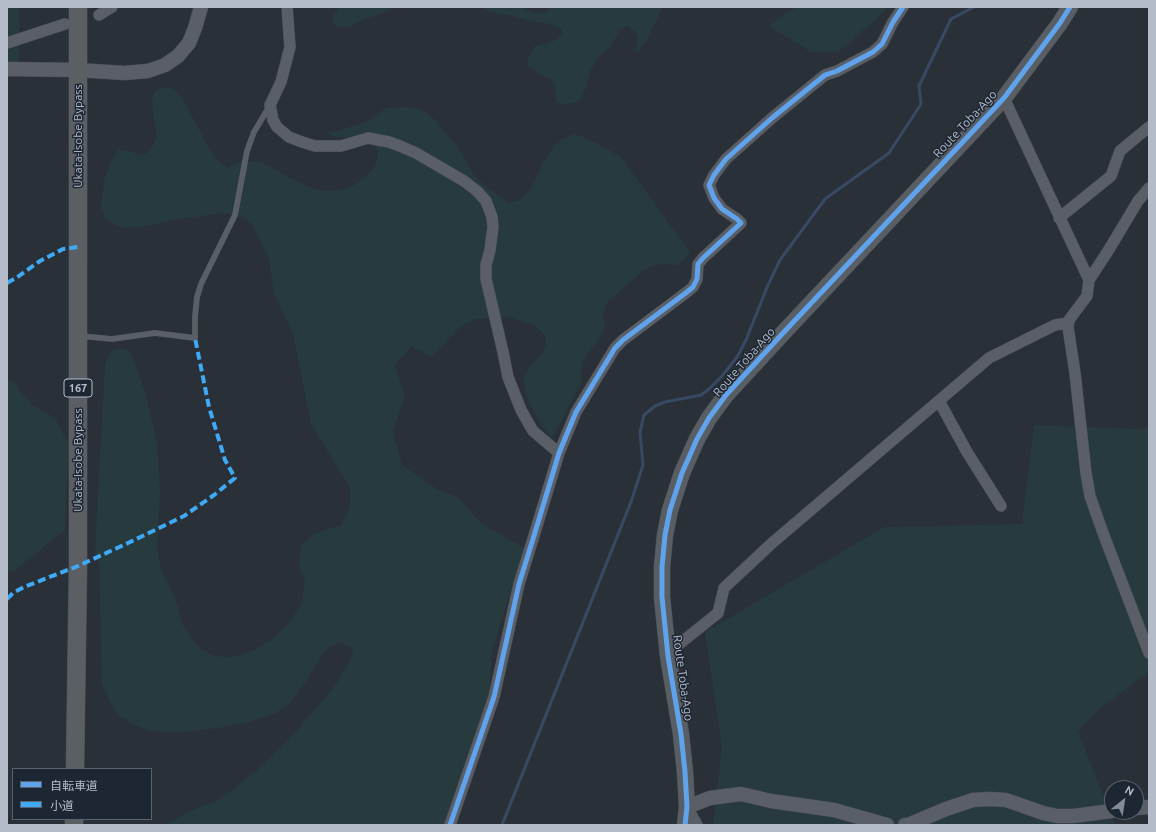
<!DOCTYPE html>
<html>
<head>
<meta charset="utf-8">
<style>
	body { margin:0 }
	#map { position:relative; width:1156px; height:832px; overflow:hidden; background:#2a3038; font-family:Ubuntu,"Noto Sans JP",sans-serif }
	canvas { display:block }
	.frame { position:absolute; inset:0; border:8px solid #b4bcc9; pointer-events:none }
	.legend { position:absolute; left:12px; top:768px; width:140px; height:52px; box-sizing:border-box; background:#1d2633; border:1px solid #59626f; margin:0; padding:5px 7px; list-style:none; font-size:12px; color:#b4bcc9 }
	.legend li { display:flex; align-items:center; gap:8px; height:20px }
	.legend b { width:20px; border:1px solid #59626f }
	.north { position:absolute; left:1104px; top:780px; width:40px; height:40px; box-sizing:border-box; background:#1d2633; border:1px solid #59626f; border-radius:50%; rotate:30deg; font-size:11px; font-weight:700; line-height:16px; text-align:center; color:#b4bcc9 }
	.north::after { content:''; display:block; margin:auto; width:14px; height:18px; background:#848b96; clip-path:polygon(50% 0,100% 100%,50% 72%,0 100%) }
</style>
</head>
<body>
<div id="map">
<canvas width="1156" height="832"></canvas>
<div class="frame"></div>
<ul class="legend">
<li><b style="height:5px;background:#60a3ed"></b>自転車道</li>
<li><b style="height:5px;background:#3fa9f5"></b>小道</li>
</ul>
<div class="north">N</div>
</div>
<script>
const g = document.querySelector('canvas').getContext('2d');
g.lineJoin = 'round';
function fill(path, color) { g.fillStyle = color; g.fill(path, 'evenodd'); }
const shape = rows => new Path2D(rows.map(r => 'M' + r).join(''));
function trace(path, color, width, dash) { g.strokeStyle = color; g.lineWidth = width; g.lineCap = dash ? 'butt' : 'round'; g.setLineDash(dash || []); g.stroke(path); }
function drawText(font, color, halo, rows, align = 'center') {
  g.font = font + ' Ubuntu,sans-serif'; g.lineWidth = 3; g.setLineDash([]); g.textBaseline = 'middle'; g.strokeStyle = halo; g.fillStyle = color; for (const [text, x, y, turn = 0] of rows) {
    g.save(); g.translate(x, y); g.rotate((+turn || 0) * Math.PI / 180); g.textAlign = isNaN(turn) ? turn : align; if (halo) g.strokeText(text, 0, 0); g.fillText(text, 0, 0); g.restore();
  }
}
const green = shape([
	[7,7,19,7,19,65,7,81],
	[341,7,391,7,387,11,383,13,376,16,366,18,349,27,339,27,333,24,332,19,335,12],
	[482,7,521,7,534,12,543,13,548,11,550,7,663,7,652,29,647,41,643,44,640,51,635,52,638,39,636,32,627,26,621,29,610,47,598,58,592,68,589,74,586,88,580,99,576,102,563,105,559,103,556,101,555,86,553,81,533,70,528,66,527,60,535,46,556,40,561,35,562,30,556,26,551,24,533,22,512,16,489,12],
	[800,7,887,7,882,14,837,53,811,52,769,26,788,11],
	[169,87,178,93,185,103,209,148,217,159,227,168,240,161,262,162,290,178,309,187,320,190,341,190,353,186,368,174,375,166,378,158,378,151,374,146,368,143,346,137,338,137,329,134,328,132,330,131,335,132,371,120,379,112,388,108,407,107,416,108,427,113,437,122,456,145,466,160,472,173,485,186,509,203,519,200,523,197,531,188,541,166,554,146,562,139,574,134,584,137,604,147,621,157,690,252,678,266,668,264,656,265,646,269,608,301,603,314,605,326,601,336,583,360,581,370,581,383,554,435,551,437,541,425,527,398,523,379,530,366,542,353,545,347,546,338,542,332,533,325,513,318,504,316,476,319,461,326,431,357,412,346,395,365,405,396,393,431,402,465,437,489,459,498,481,523,524,548,492,652,489,702,444,825,167,825,176,819,197,808,219,800,257,770,290,738,334,687,353,655,352,649,341,642,337,643,324,652,307,680,290,703,276,713,245,723,218,728,176,733,150,731,134,725,119,715,109,701,102,684,100,594,100,569,95,551,105,365,108,357,113,350,121,348,127,350,132,355,145,392,157,441,160,492,157,548,162,572,176,600,184,628,201,649,214,656,228,657,241,655,257,649,269,641,287,625,302,604,305,581,299,565,301,545,314,534,328,529,341,526,350,507,350,488,311,424,293,334,274,293,269,260,253,225,241,216,222,213,174,220,147,226,124,228,113,224,105,219,101,207,105,176,113,158,119,149,129,151,141,155,146,154,154,144,157,135,153,113,152,99,154,92,158,89],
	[7,379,14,383,31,404,55,418,69,445,67,478,65,530,14,571,7,571],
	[1034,425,1137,429,1149,428,1149,672,1101,708,1078,731,1115,825,713,825,722,747,705,632,884,527,1022,524]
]);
const stream = shape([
	[502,825,631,502,643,465,640,432,644,415,655,406,665,402,701,395,709,389,722,376,737,357,746,340,768,285,780,260,825,199,889,153,921,104,919,86,951,19,974,7]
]);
const service = shape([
	[81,336,112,339,155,333,195,338,195,317,197,297,201,284,235,215,247,151,254,132,269,107]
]);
const minor = shape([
	[287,7,290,47,281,82,270,105,273,120,277,127,289,137,302,142,315,146,341,146,368,138,389,142,400,146,416,153,464,181,477,191,486,201,492,217,493,227,490,250,486,265,486,279,503,352,508,377,521,410,533,431,559,453],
	[99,15,112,7],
	[7,43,65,24],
	[1004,98,1089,280],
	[1149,188,1138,201,1108,251,1089,280,1087,296,1069,320,1068,327,1075,373,1086,473,1090,496,1103,533,1149,653],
	[1059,218,1111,176,1120,151,1149,127],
	[939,401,967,452,1001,506],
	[668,653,718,613,724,588,771,544,989,358,1055,325,1068,323],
	[687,807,697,825],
	[450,825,494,697,519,584,533,539,559,453,576,412,615,348,623,340,687,292,693,287,697,279,698,264,703,258,741,223,737,219,722,209,714,198,709,185,714,175,726,159,772,118,825,75,837,71,873,52,882,44,893,22,903,7]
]);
const tertiary = shape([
	[7,69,77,70,124,73,148,71,165,65,178,56,189,43,195,28,201,7],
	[687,807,710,798,741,794,771,801,834,810,887,825],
	[1136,808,1149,807],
	[905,825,908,825,946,809,973,800,990,799,1006,800,1043,813,1057,816,1073,816,1112,811]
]);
const secondary = shape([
	[685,825,687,807,685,772,681,734,668,656,662,597,662,567,665,535,670,510,682,473,697,439,709,418,726,395,784,332,1004,98,1060,23,1070,7]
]);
const trunk = shape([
	[75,769,78,566,78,7],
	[74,825,74,819]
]);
const quiet = shape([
	[7,283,16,278,40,261,63,249,78,247],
	[7,599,13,593,24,587,78,566,128,543,184,516,214,495,235,478,225,460,209,407,195,338]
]);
const cycleway = shape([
	[450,825,494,697,519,584,533,539,559,453,576,412,615,348,623,340,687,292,693,287,697,279,698,264,703,258,741,223,737,219,722,209,714,198,709,185,714,175,726,159,772,118,825,75,837,71,873,52,882,44,893,22,903,7],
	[685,825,687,807,685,772,681,734,668,656,662,597,662,567,665,535,670,510,682,473,697,439,709,418,726,395,784,332,1004,98,1060,23,1070,7]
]);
const shields = [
	[78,388,28]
];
const shieldNames = [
	["167",78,388]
];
const streetNames = [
	["Route Toba-Ago",965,124,-47],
	["Ukata-Isobe Bypass",78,136,-90],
	["Route Toba-Ago",744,362,-49],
	["Ukata-Isobe Bypass",78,460,-90],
	["Route Toba-Ago",683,678,82]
];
fill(green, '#273a3e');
trace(stream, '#384963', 3);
trace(service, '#484c53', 6);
trace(minor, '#484c53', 12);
trace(tertiary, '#484c53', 15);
trace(secondary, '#484c53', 17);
trace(trunk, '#474c53', 19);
trace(service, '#5a5e66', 5.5);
trace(minor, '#5a5e66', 11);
trace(tertiary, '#5a5e66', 14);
trace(secondary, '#595d64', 16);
trace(trunk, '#5b5f64', 18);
trace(quiet, '#3fa9f5', 4, [8, 4]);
trace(cycleway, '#60a3ed', 5);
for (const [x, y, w] of shields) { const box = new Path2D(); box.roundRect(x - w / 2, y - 9, w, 18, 3); g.fillStyle = '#1d2633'; g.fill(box); trace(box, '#b4bcc9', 1); }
drawText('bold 11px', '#b4bcc9', null, shieldNames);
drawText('12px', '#b4bcc9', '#1d2633', streetNames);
</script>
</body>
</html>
